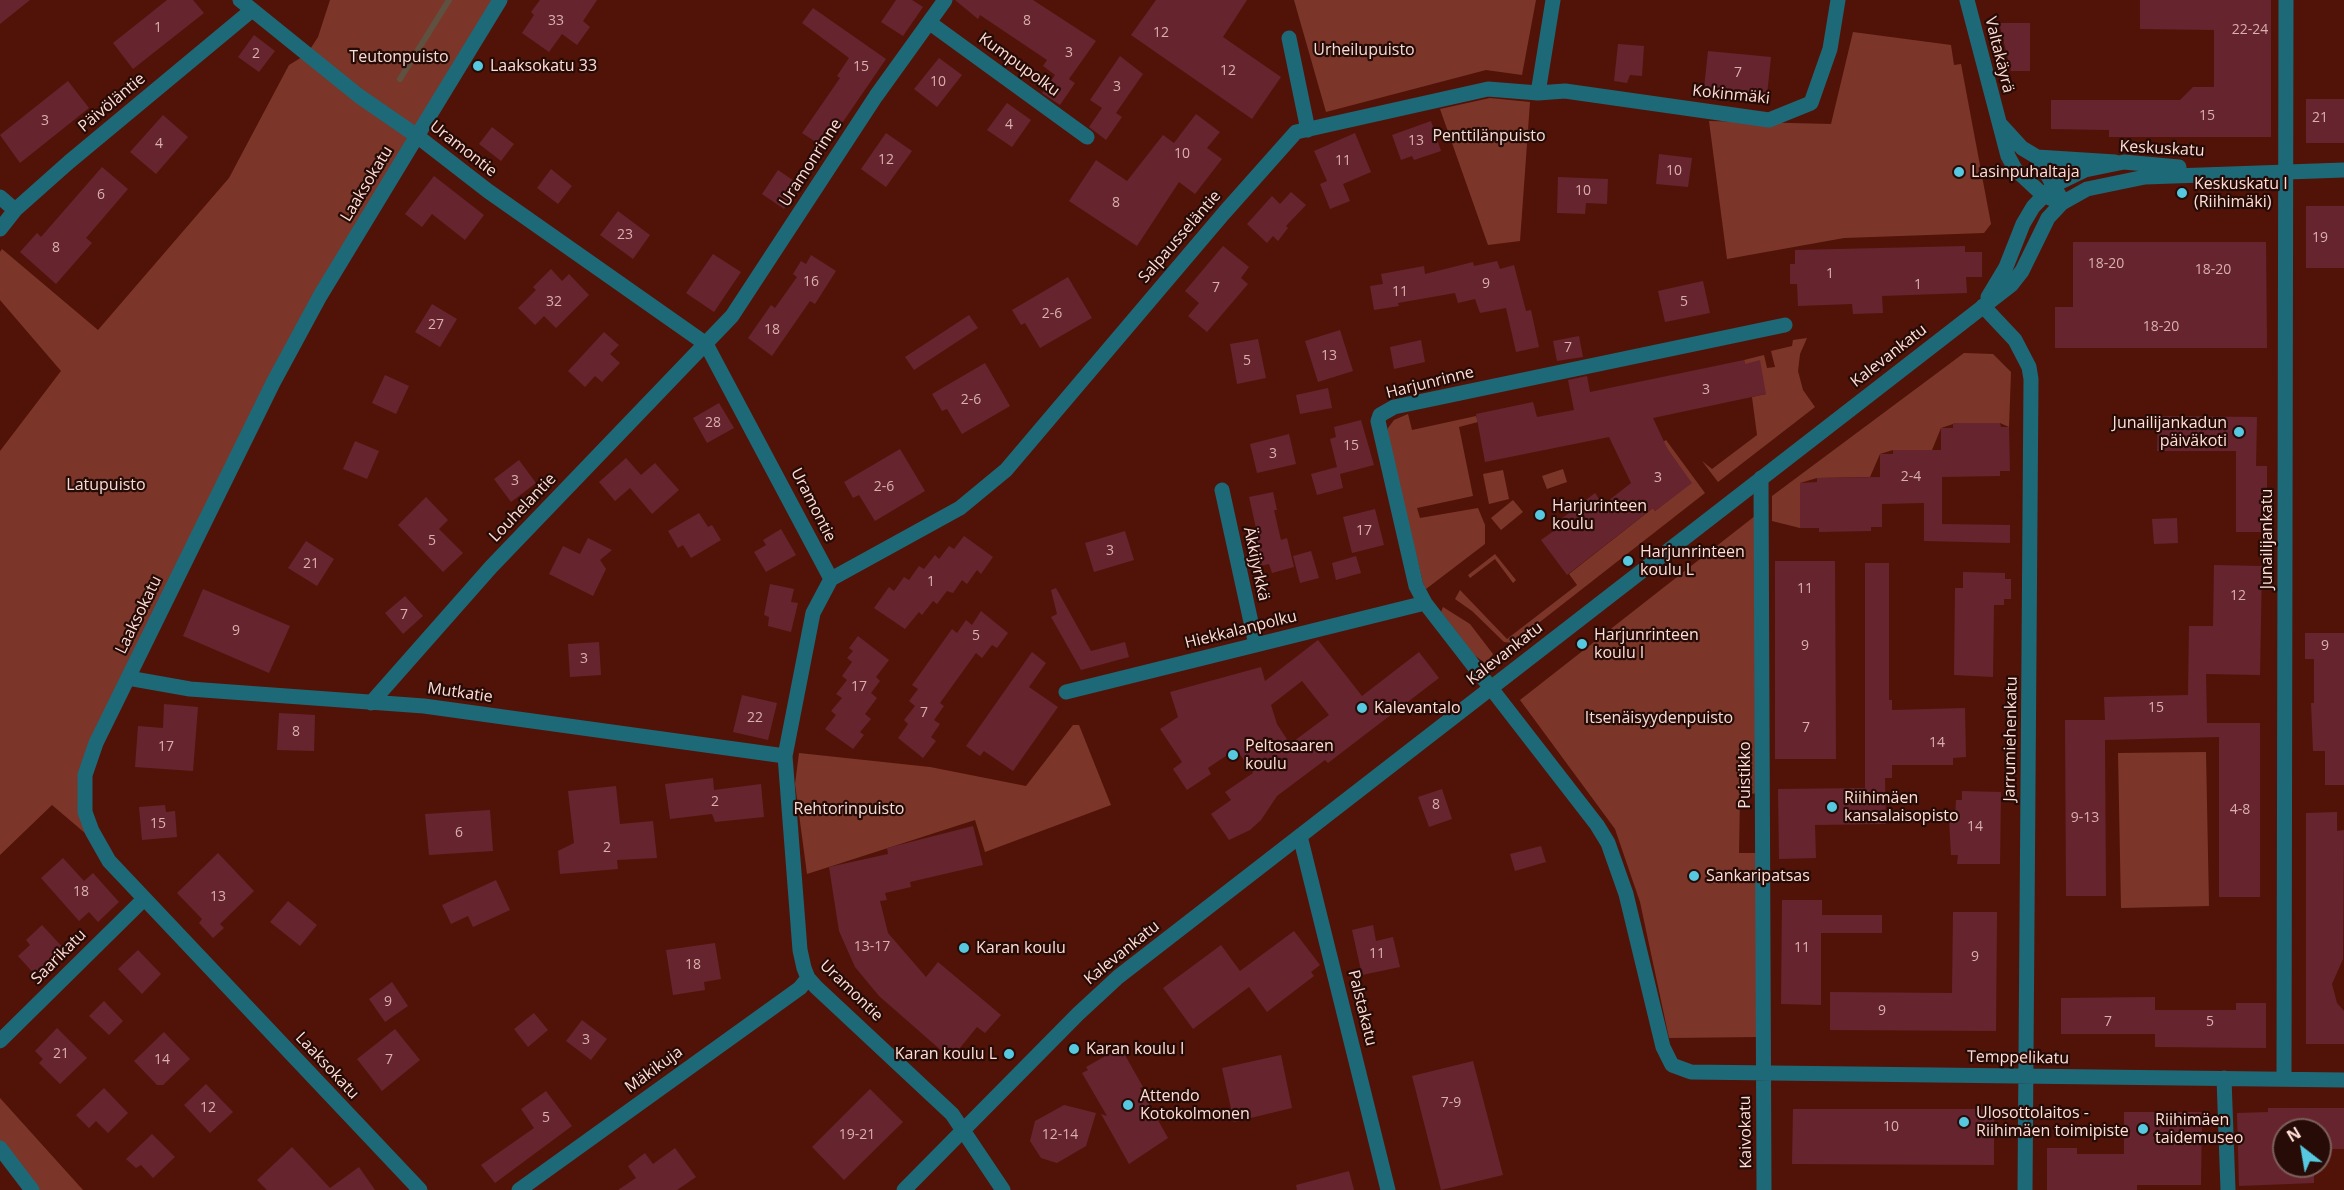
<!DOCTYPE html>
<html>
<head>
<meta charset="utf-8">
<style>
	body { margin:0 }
	#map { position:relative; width:2344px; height:1190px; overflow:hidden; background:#511308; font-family:"Open Sans",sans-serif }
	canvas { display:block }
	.north { position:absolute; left:2272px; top:1118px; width:60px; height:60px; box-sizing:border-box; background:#260b06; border:2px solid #7d5f5a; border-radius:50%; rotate:329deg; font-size:16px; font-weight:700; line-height:24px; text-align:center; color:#ffded7 }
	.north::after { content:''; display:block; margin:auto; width:21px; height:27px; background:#56c9e0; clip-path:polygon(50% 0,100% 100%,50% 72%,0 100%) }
</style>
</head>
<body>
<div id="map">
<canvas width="2344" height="1190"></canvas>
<div class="north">N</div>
</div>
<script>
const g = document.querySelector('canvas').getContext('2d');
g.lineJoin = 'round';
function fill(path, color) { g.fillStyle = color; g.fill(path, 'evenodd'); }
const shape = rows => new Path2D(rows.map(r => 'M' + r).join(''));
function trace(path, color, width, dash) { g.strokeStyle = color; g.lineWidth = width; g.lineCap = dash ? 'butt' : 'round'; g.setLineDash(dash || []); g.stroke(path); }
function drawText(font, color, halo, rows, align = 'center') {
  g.font = font + ' "Open Sans",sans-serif'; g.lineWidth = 4.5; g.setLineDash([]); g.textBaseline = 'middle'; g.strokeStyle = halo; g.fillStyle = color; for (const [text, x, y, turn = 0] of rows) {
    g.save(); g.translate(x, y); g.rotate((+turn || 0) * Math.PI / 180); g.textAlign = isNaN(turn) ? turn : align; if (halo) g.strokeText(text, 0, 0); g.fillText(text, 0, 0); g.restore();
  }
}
const green = shape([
	[330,0,500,0,320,296,85,775,99,845,52,805,0,855,0,451,61,371,0,300,0,252,2,249,98,330,229,178,289,65,307,54,318,37],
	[1294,0,1536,0,1522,75,1486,70,1326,112],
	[1853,32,1951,45,1954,65,1961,64,1991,224,1984,233,1844,238,1727,259,1709,121,1831,124],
	[1490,98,1530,102,1520,241,1488,245,1440,109],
	[1807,338,1800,354,1798,371,1803,390,1815,407,1718,482,1702,461,1712,469,1757,435,1752,397,1766,394,1749,384,1744,360,1764,355,1767,368,1775,367,1771,351,1792,346,1793,340],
	[1964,353,1993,354,2011,372,2009,427,2000,423,1953,424,1941,428,1932,450,1893,450,1880,454,1870,477,1817,478,1800,483,1800,528,1772,521,1772,496],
	[1408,414,1412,430,1476,416,1478,422,1459,427,1473,496,1417,508,1420,518,1478,508,1485,525,1485,544,1426,589,1424,587,1387,438,1388,428,1394,420],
	[1666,440,1705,493,1513,643,1504,642,1472,611,1455,599,1460,590,1507,639,1577,585,1569,574,1653,508,1655,511,1691,483,1668,450,1663,442],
	[1563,469,1567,482,1547,489,1542,476],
	[1503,470,1509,499,1489,504,1483,474],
	[1513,500,1523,512,1501,530,1491,518],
	[1760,512,1759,793,1740,795,1739,853,1759,853,1758,1037,1669,1038,1640,902,1615,829,1520,700],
	[1495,554,1516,580,1513,583,1495,559,1470,578,1468,575],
	[1443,607,1470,624,1493,654,1490,659,1485,663,1474,655,1441,612],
	[1073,725,1079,725,1111,805,985,852,975,820,807,874,795,784,799,753,930,767,1026,786],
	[2206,752,2209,906,2121,908,2118,753],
	[0,1098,83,1190,32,1190,0,1148]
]);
const stream = shape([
	[400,79,449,0]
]);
const building = shape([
	[0,0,30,0,0,24],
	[167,0,193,0,204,13,133,69,113,43],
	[540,0,597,0,583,21,590,27,577,45,562,34,549,52,522,33,534,15,531,12],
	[896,0,912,0,923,7,903,36,881,22],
	[955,0,1033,0,1096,41,1069,79,1075,83,1060,105,1042,93,1055,75,1043,66,1047,60,980,15,978,19],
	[1156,0,1247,0,1223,37,1281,77,1252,119,1131,35],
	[2140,0,2271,0,2271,137,2109,137,2109,130,2051,129,2051,100,2180,100,2193,87,2214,87,2214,30,2140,29],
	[813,8,886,59,825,148,802,133,840,78,837,76,849,58,802,23],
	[1999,23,2030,23,2030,71,2011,71],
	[254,35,275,51,259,72,238,57],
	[1618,44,1644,46,1642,76,1630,75,1627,83,1614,81],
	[1708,51,1771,57,1767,95,1704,88],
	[1120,56,1143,74,1116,113,1122,117,1106,140,1089,127,1102,108,1090,100],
	[939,58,962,75,937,107,914,89],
	[68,81,89,108,20,163,0,135],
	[2306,99,2344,99,2344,143,2306,143],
	[1007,103,1031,120,1012,147,987,130],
	[1196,114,1220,132,1207,148,1222,159,1195,194,1179,182,1137,246,1069,201,1096,160,1127,181,1163,135,1174,143],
	[163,115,188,137,156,174,130,152],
	[1431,121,1441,151,1414,160,1412,156,1401,160,1392,135],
	[492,127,514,144,501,161,479,144],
	[886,133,912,151,886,187,861,169],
	[1355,133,1371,172,1343,184,1350,201,1330,209,1320,184,1327,181,1314,151],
	[1659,154,1692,158,1688,187,1656,184],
	[102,167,128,189,86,238,92,243,56,284,20,252,37,233,41,237],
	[551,169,572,186,558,204,537,188],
	[778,170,800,185,784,209,762,194],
	[434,176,484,215,465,240,432,214,422,227,405,214],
	[1558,177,1608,179,1607,204,1586,203,1585,214,1557,213],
	[1291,192,1306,205,1286,226,1288,228,1278,241,1273,236,1267,243,1247,224,1272,196,1280,204],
	[2306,206,2344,206,2344,268,2306,268],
	[618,211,650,235,633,259,600,235],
	[2073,242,2266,242,2267,348,2055,348,2055,307,2073,307],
	[1223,246,1249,267,1241,278,1248,284,1207,332,1188,316,1199,303,1185,291],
	[1965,246,1965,252,1982,252,1982,277,1966,277,1967,293,1882,296,1883,313,1853,314,1852,304,1798,306,1797,284,1790,284,1790,264,1795,264,1795,250],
	[713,254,741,272,714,312,686,293],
	[811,255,836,271,815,304,810,301,772,356,748,338,771,305,775,308,797,277,793,274,801,261,806,264],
	[1497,261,1500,269,1514,265,1526,311,1531,310,1539,347,1516,352,1506,308,1480,313,1475,299,1458,303,1455,293,1398,303,1399,306,1374,310,1370,286,1383,284,1381,274,1424,266,1425,274,1473,262,1474,266],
	[551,269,562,281,569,274,589,295,556,328,544,316,535,325,518,308,536,290,533,287],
	[1068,277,1092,318,1040,348,1025,323,1021,325,1012,310],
	[1703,281,1710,313,1665,322,1658,291],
	[432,304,457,319,440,347,415,332],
	[969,315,978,328,914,370,905,357],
	[1340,330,1353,371,1318,382,1305,341],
	[604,332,619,345,610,354,620,363,602,382,595,376,585,387,568,371],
	[1579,336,1583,357,1557,361,1553,341],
	[1258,339,1266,378,1237,384,1230,344],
	[1421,340,1425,362,1394,369,1390,347],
	[1744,360,1745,364,1760,360,1766,394,1653,418,1668,450,1692,483,1655,511,1653,508,1567,575,1541,540,1555,530,1552,526,1595,493,1603,505,1631,483,1609,437,1485,462,1476,414,1533,402,1537,417,1574,410,1568,380,1587,376,1590,392],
	[985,363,1010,406,962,434,947,409,942,411,932,394],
	[385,375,409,386,396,414,372,403],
	[1328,388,1332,408,1300,414,1296,395],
	[719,403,734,428,707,443,693,418],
	[2158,416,2257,417,2256,466,2267,466,2267,532,2236,532,2236,451,2157,451],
	[1361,420,1374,465,1340,474,1343,488,1317,495,1311,474,1337,467,1330,439,1336,437,1334,427],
	[1953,423,2000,423,2001,427,2009,427,2010,471,2000,471,2000,476,1942,477,1942,524,2010,525,2010,543,1924,541,1924,503,1882,504,1882,527,1871,527,1871,531,1819,532,1819,528,1800,528,1800,483,1817,482,1817,478,1880,477,1880,454,1893,454,1893,450,1941,450,1941,428,1953,428],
	[1289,434,1296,464,1257,473,1250,444],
	[355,441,379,451,367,479,343,469],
	[900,449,925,491,875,521,859,495,853,498,844,482],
	[626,458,641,475,655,463,679,490,652,514,630,488,615,501,599,482],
	[519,460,536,483,511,502,494,479],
	[1273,492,1277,510,1274,510,1281,540,1287,538,1294,567,1272,573,1269,564,1256,567,1247,531,1256,528,1249,497],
	[426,497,448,520,439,529,463,553,443,572,398,525],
	[1375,509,1384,545,1352,553,1343,517],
	[699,513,708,527,712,525,721,540,691,558,683,545,678,548,668,531],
	[2177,518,2178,543,2154,544,2152,519],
	[781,529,796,555,766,572,754,552,766,545,763,540],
	[1125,531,1134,560,1094,572,1085,543],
	[964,536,993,557,981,574,977,570,967,584,962,580,953,593,947,591,937,604,933,601,922,615,919,612,905,629,874,608,889,587,894,591,904,577,909,580,919,566,924,569,935,555,939,559,949,546,954,549],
	[588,538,612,550,600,560,606,569,593,596,549,574,563,546,580,554],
	[306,541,334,559,317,586,288,568],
	[1311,551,1319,578,1300,583,1293,556],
	[1356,556,1361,573,1336,580,1332,563],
	[1775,561,1835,561,1836,759,1775,759],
	[1865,563,1889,563,1889,700,1892,700,1892,710,1965,708,1966,757,1953,758,1953,765,1892,765,1892,778,1885,778,1886,824,1815,825,1816,858,1779,859,1778,789,1865,788],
	[2214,565,2262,566,2260,675,2206,674,2207,723,2260,723,2260,897,2219,897,2219,737,2105,740,2106,896,2066,896,2065,720,2105,720,2104,697,2188,695,2189,626,2213,626],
	[1963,572,2005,573,2005,579,2011,579,2011,599,2004,599,2004,605,1994,605,1993,677,1954,675,1955,588,1963,588],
	[770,584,794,589,791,602,798,603,791,632,768,626,769,617,764,615],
	[1056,588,1091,651,1125,642,1129,657,1081,670,1051,617,1057,614,1051,590],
	[203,589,290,626,269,673,183,636],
	[405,596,423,616,403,634,385,613],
	[981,611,1008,633,997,648,992,645,982,658,976,653,940,703,944,706,934,720,940,724,931,737,936,741,923,758,898,738,908,724,904,720,915,706,909,701,918,689,912,685,952,629,957,633,966,620,972,625],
	[2305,633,2344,633,2344,785,2325,785,2325,751,2313,751,2311,703,2314,703,2314,659,2305,659],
	[858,636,889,660,876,677,880,681,871,693,877,698,865,714,871,719,860,732,864,735,853,749,825,729,836,715,831,711,842,698,836,694,847,680,842,676,852,662,847,658,853,651,849,648],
	[1318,640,1362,696,1419,652,1439,678,1328,763,1325,760,1277,796,1261,820,1250,830,1229,840,1211,814,1231,800,1225,792,1253,773,1236,749,1208,768,1211,774,1187,790,1173,769,1182,762,1160,729,1178,717,1170,692,1261,667,1265,681],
	[1302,681,1329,715,1290,744,1277,724,1271,705],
	[599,642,601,675,570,677,568,644],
	[1032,652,1046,663,1029,687,1058,707,1013,771,984,751,980,756,966,746],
	[742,695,777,703,768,740,733,732],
	[164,704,198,707,193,771,135,767,138,726,163,728],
	[279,713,315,715,314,751,277,750],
	[713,778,714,790,761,784,764,817,715,822,712,814,670,819,665,784],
	[616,786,620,824,653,821,657,858,617,860,618,869,560,874,558,851,574,843,568,791],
	[1442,789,1452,819,1429,827,1418,797],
	[1962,791,2001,792,2000,864,1957,864,1958,855,1951,855,1949,819,1955,819,1956,800,1962,800],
	[165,805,166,812,175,811,177,837,142,840,139,807],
	[490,810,493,851,429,855,425,814],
	[2337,812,2337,831,2344,830,2343,959,2332,984,2337,1003,2344,1011,2344,1044,2306,1044,2306,813],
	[973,826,983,865,910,882,911,887,885,893,887,900,880,901,888,933,926,977,938,962,1001,1015,985,1033,977,1027,951,1059,879,996,855,967,839,931,829,867,888,854,887,848],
	[1541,846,1546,862,1515,871,1510,854],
	[218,853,254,891,220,924,224,928,213,938,199,923,202,919,177,893],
	[63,858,84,881,93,873,119,902,98,922,89,912,79,921,41,878],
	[496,880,510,910,473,927,468,916,451,924,442,905],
	[1782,900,1822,900,1822,915,1882,915,1882,933,1821,933,1821,1005,1781,1004],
	[288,901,317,925,300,946,270,922],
	[1953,912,1997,912,1996,1031,1830,1030,1830,992,1952,993],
	[42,925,66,951,37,977,18,956,30,945,26,940],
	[1373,925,1376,941,1393,937,1400,967,1362,975,1352,930],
	[1294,931,1320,965,1311,972,1314,976,1267,1012,1249,987,1193,1029,1163,988,1221,945,1240,971],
	[715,943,721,979,704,982,705,990,673,995,666,950],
	[138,950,161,974,142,994,118,969],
	[392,982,408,1006,385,1022,369,999],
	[2155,997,2155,1010,2236,1010,2236,1003,2266,1003,2266,1048,2155,1047,2155,1034,2061,1034,2061,998],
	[104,1001,123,1021,109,1035,89,1016],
	[534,1013,548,1030,528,1047,514,1029],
	[582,1020,607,1039,591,1060,566,1041],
	[57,1028,87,1058,60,1084,39,1063,43,1059,35,1051],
	[395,1029,420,1060,382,1091,357,1059],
	[164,1032,190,1059,163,1085,157,1085,134,1061],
	[1116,1050,1118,1052,1122,1050,1130,1064,1143,1087,1140,1088,1168,1138,1129,1164,1101,1114,1107,1116,1082,1073,1088,1070,1086,1067],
	[1281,1055,1292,1108,1234,1122,1222,1068],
	[1473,1061,1503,1175,1441,1190,1412,1076],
	[206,1084,233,1112,210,1133,184,1105],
	[104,1088,128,1113,108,1133,96,1121,89,1128,76,1115],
	[870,1089,903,1122,844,1180,812,1147],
	[546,1091,572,1126,495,1183,481,1165,534,1128,521,1109],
	[1064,1105,1096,1113,1086,1146,1057,1163,1041,1158,1030,1141,1035,1121],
	[2268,1108,2344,1108,2344,1149,2320,1149,2320,1130,2284,1130,2284,1168,2314,1167,2314,1183,2239,1186,2237,1113,2268,1112],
	[1793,1109,1994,1109,1994,1165,1792,1164],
	[2124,1112,2202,1112,2201,1185,2137,1185,2137,1190,2047,1190,2047,1148,2077,1148,2077,1154,2124,1154],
	[152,1134,175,1157,153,1178,141,1165,136,1168,126,1159],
	[292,1147,330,1188,359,1167,375,1190,267,1190,257,1180],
	[675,1148,696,1177,677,1190,618,1190,636,1178,628,1166,645,1153,653,1164],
	[1349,1171,1354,1190,1297,1190,1296,1185]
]);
const minor = shape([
	[500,0,417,136,488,191,706,344,831,579],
	[1967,0,2008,156,2015,169,2043,195,2062,203],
	[930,23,1087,137],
	[1289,38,1308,130],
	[1538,93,1553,0],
	[2001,125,2022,148,2037,157,2115,162],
	[2037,157,2059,195],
	[0,197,15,210],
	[0,229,15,210,69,162,252,10],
	[1983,306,2015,340,2029,367,2031,379,2025,1190],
	[1785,325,1394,407,1380,415,1378,421,1416,586,1425,603,1597,825,1608,843,1626,894,1663,1047,1672,1065,1691,1072,2344,1080],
	[1761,478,1764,1190],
	[1222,490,1256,645],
	[128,678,190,689,424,706,785,756],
	[1066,692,1425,603],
	[371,703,491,567,732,316,876,96,945,0],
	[1300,836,1388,1190],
	[0,1041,144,899],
	[2224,1078,2228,1190],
	[2284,1079,2286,0],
	[0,1148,32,1190],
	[519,1190,800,988,808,978],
	[1003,1190,952,1114,816,987,808,978,804,968,800,950,785,756,813,613,831,579,960,508,1006,470,1224,213,1296,132,1488,89,1538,93,1565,91,1769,120,1811,103,1830,49,1838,0]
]);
const tertiary = shape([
	[240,0,359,96,417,136,320,296,273,383,96,743,85,775,85,812,92,831,109,861,420,1190],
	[1988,297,2006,267,2023,224,2033,207,2054,185,2085,170,2124,162,2179,167],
	[904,1190,1078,1014,1118,977,2011,285,2022,271,2048,218,2062,203,2087,189,2145,177,2344,170]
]);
const markers = [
	[478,66,6,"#56c9e0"],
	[1959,172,6,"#56c9e0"],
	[2182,193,6,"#56c9e0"],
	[2239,432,6,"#56c9e0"],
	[1540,515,6,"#56c9e0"],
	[1628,561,6,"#56c9e0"],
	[1582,644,6,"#56c9e0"],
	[1362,708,6,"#56c9e0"],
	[1233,755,6,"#56c9e0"],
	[1832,807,6,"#56c9e0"],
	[1694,876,6,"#56c9e0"],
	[964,948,6,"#56c9e0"],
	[1074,1049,6,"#56c9e0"],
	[1009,1054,6,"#56c9e0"],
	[1128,1105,6,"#56c9e0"],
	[1964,1122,6,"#56c9e0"],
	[2143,1129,6,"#56c9e0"]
];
const numberNames = [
	["33",556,21],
	["8",1027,21],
	["1",158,28],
	["22-24",2250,30],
	["12",1161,33],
	["3",1069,53],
	["2",256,54],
	["15",861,67],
	["12",1228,71],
	["7",1738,73],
	["10",938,82],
	["3",1117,87],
	["15",2207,116],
	["21",2320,118],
	["3",45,121],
	["4",1009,125],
	["13",1416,141],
	["4",159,144],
	["10",1182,154],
	["12",886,160],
	["11",1343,161],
	["10",1674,171],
	["10",1583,191],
	["6",101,195],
	["8",1116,203],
	["23",625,235],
	["19",2320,238],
	["8",56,248],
	["18-20",2106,264],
	["18-20",2213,270],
	["1",1830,274],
	["16",811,282],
	["9",1486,284],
	["1",1918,285],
	["7",1216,288],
	["11",1400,292],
	["32",554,302],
	["5",1684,302],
	["2-6",1052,314],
	["27",436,325],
	["18-20",2161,327],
	["18",772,330],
	["7",1568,348],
	["13",1329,356],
	["5",1247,361],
	["3",1706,390],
	["2-6",971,400],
	["28",713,423],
	["15",1351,446],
	["3",1273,454],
	["2-4",1911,477],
	["3",1658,478],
	["3",515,481],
	["2-6",884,487],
	["17",1364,531],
	["5",432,541],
	["3",1110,551],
	["21",311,564],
	["1",931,582],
	["11",1805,589],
	["12",2238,596],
	["7",404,615],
	["9",236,631],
	["5",976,636],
	["9",1805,646],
	["9",2325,646],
	["3",584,659],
	["17",859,687],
	["15",2156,708],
	["7",924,713],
	["22",755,718],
	["7",1806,728],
	["8",296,732],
	["14",1937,743],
	["17",166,747],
	["2",715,802],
	["8",1436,805],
	["4-8",2240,810],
	["9-13",2085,818],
	["15",158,824],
	["14",1975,827],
	["6",459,833],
	["2",607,848],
	["18",81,892],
	["13",218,897],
	["13-17",872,947],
	["11",1802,948],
	["11",1377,954],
	["9",1975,957],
	["18",693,965],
	["9",388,1002],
	["9",1882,1011],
	["7",2108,1022],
	["5",2210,1022],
	["3",586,1040],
	["21",61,1054],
	["14",162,1060],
	["7",389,1060],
	["7-9",1451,1103],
	["12",208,1108],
	["5",546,1118],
	["10",1891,1127],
	["19-21",857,1135],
	["12-14",1060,1135]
];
const parkNames = [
	["Urheilupuisto",1364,50],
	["Teutonpuisto",399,57],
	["Penttilänpuisto",1489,136],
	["Latupuisto",106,485],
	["Itsenäisyydenpuisto",1659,718],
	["Rehtorinpuisto",849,809]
];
const streetNames = [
	["Valtakäyrä",1999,55,76],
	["Kumpupolku",1019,65,36],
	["Kokinmäki",1731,95,6],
	["Päivöläntie",112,103,-40],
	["Uramontie",463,149,38],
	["Keskuskatu",2162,149,3],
	["Uramonrinne",811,163,-57],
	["Laaksokatu",367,184,-59],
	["Salpausseläntie",1180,237,-49],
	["Kalevankatu",1889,356,-38],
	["Harjunrinne",1430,383,-14],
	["Uramontie",813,505,63],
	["Louhelantie",523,508,-46],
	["Junailijankatu",2267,539,-90],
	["Äkkijyrkkä",1256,564,78],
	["Laaksokatu",139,615,-64],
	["Hiekkalanpolku",1241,630,-14],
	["Kalevankatu",1505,654,-38],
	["Mutkatie",460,693,8],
	["Jarrumiehenkatu",2011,739,-89],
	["Puistikko",1745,775,-90],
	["Kalevankatu",1122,953,-39],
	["Saarikatu",59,957,-45],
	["Uramontie",851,991,44],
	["Palstakatu",1362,1008,76],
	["Temppelikatu",2018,1058,1],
	["Laaksokatu",327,1066,47],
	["Mäkikuja",654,1070,-36],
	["Kaivokatu",1746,1132,-91]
];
const poiNames = [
	["Laaksokatu 33",490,66],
	["Lasinpuhaltaja",1971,172],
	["Keskuskatu I",2194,184],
	["(Riihimäki)",2194,202],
	["Junailijankadun",2227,423,"right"],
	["päiväkoti",2227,441,"right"],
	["Harjurinteen",1552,506],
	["koulu",1552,524],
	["Harjunrinteen",1640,552],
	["koulu L",1640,570],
	["Harjunrinteen",1594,635],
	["koulu I",1594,653],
	["Kalevantalo",1374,708],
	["Peltosaaren",1245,746],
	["koulu",1245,764],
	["Riihimäen",1844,798],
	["kansalaisopisto",1844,816],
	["Sankaripatsas",1706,876],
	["Karan koulu",976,948],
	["Karan koulu I",1086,1049],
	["Karan koulu L",997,1054,"right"],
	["Attendo",1140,1096],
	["Kotokolmonen",1140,1114],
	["Ulosottolaitos -",1976,1113],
	["Riihimäen toimipiste",1976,1131],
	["Riihimäen",2155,1120],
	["taidemuseo",2155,1138]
];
fill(green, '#7b3629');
trace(stream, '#5f5040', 6);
fill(building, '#66242f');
trace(minor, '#1e6977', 15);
trace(tertiary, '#1e6977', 15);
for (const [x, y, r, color] of markers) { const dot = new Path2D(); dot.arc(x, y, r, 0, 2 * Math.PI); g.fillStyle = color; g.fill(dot); trace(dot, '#260b06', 2); }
drawText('14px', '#d9b0ad', null, numberNames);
drawText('16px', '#f4dcd7', '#260b06', parkNames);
drawText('16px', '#ffded7', '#260b06', streetNames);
drawText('16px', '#ffded7', '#260b06', poiNames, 'left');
</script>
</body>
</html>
